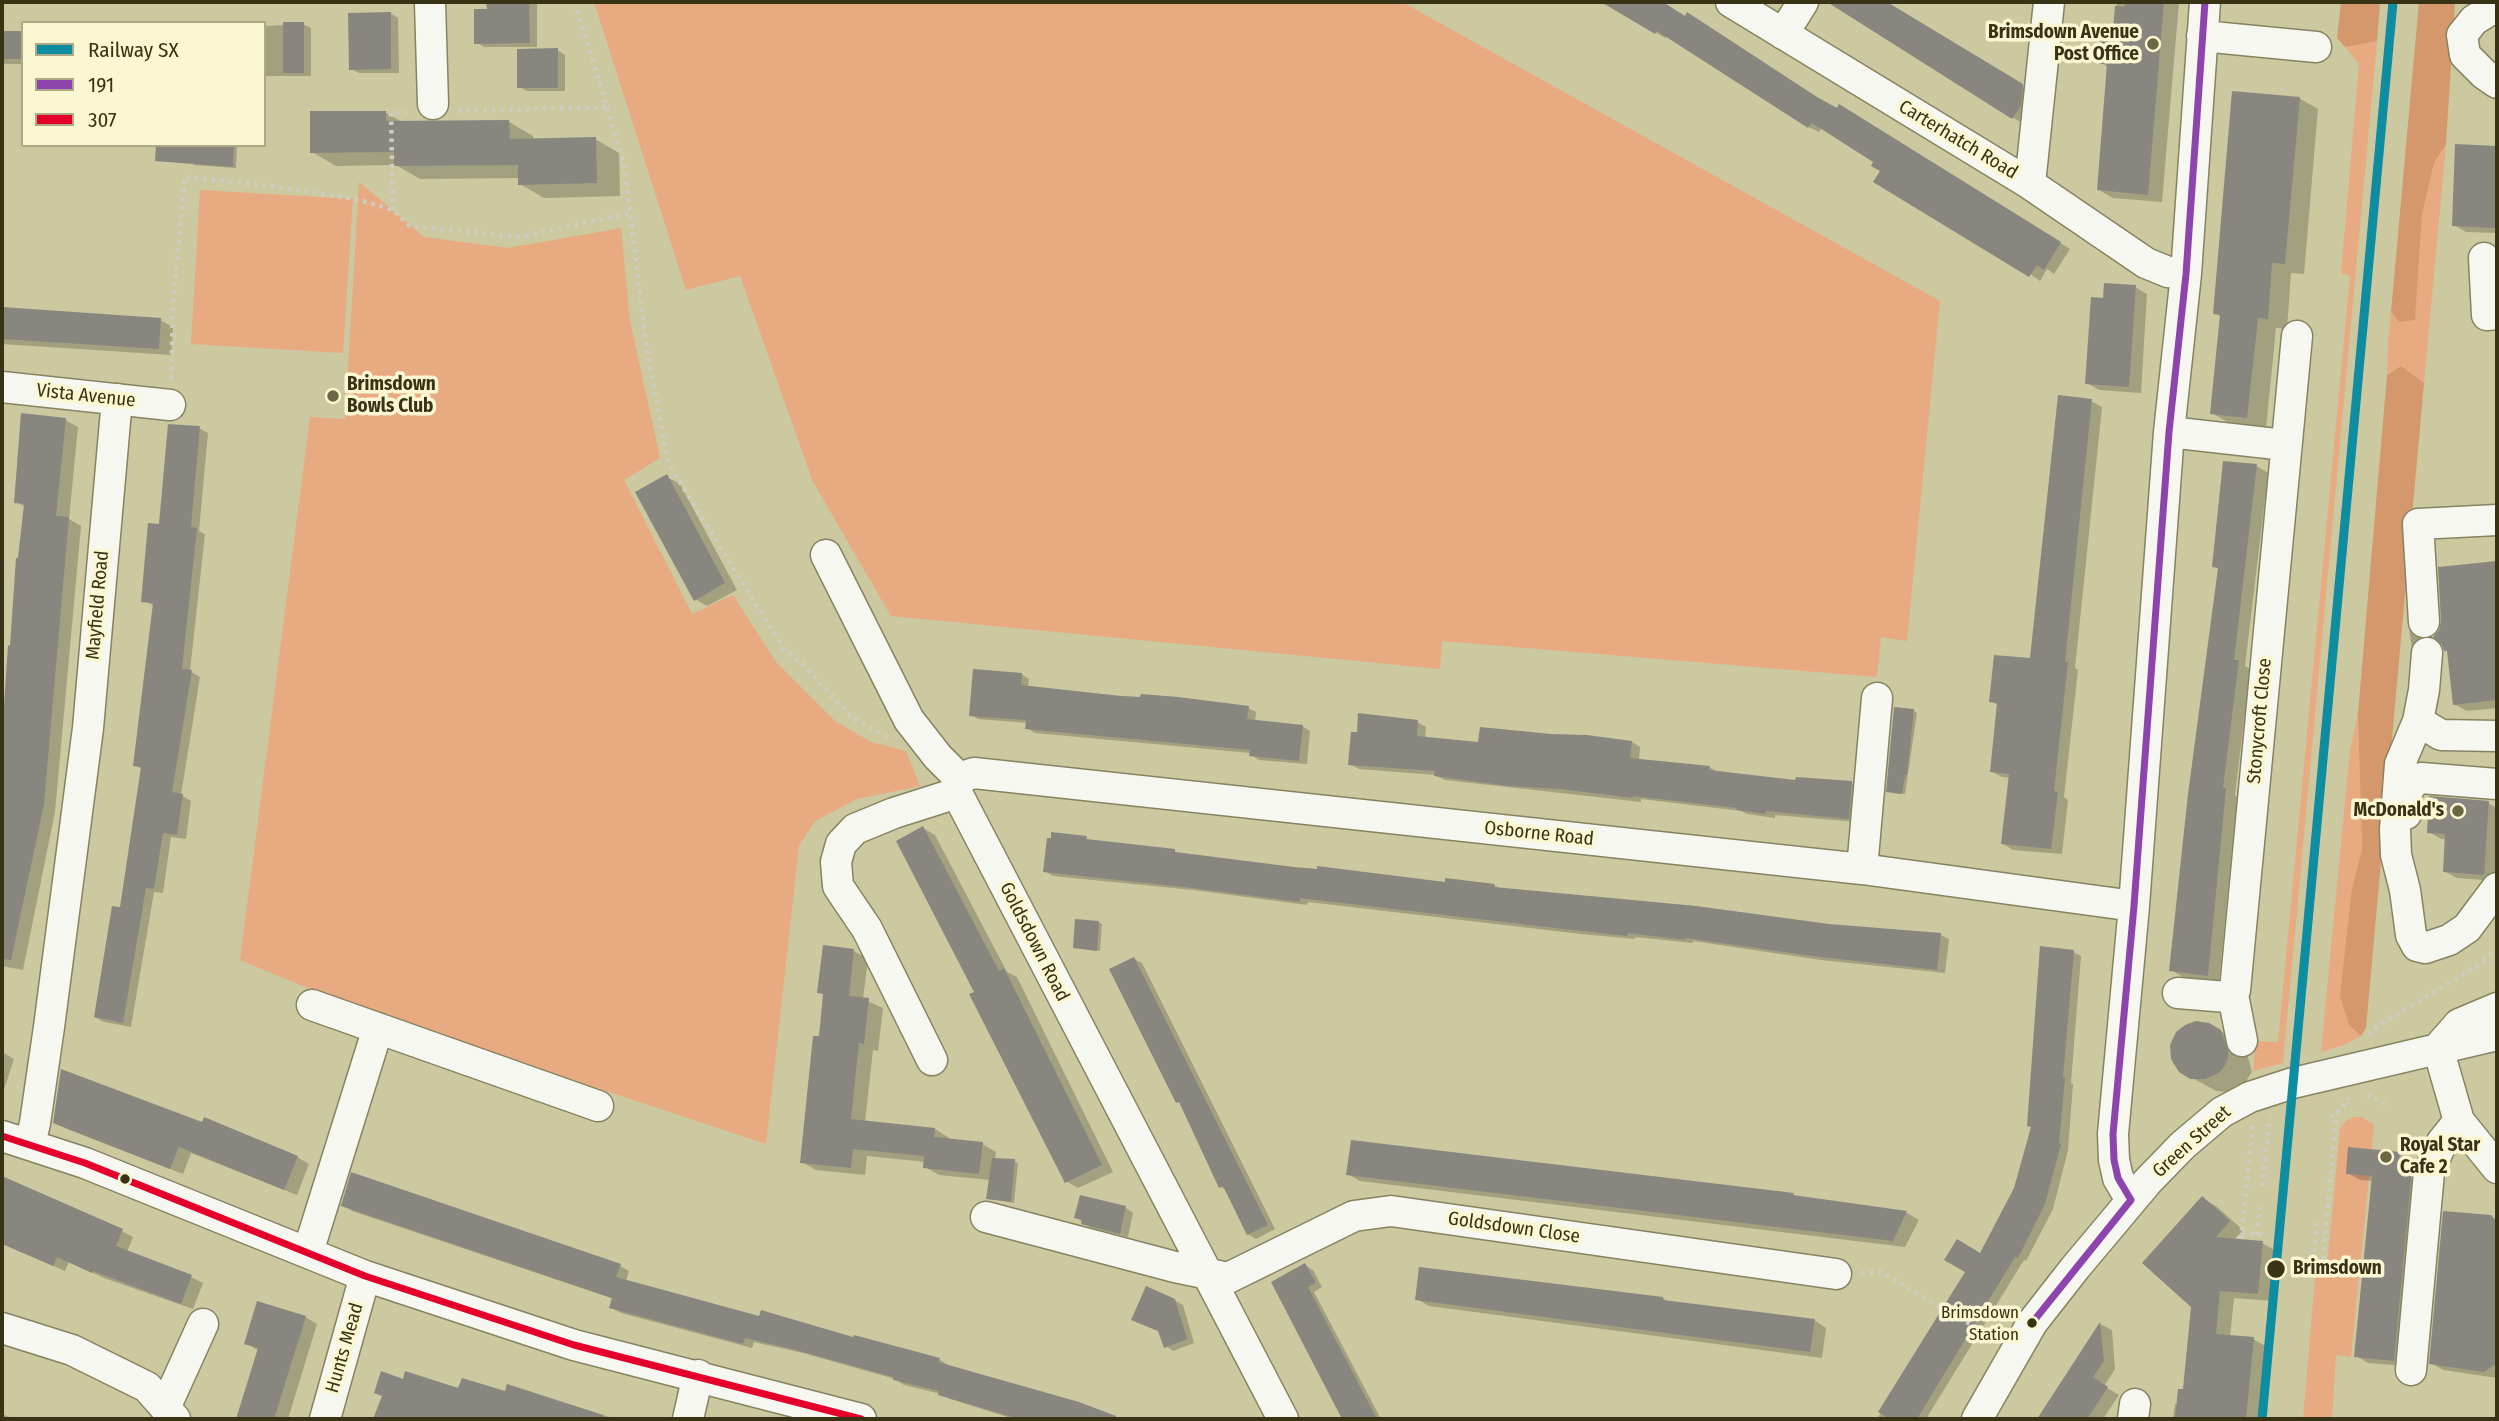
<!DOCTYPE html>
<html>
<head>
<meta charset="utf-8">
<style>
	body { margin:0 }
	#map { position:relative; width:2499px; height:1421px; overflow:hidden; background:#ccc89f; font-family:"Fira Sans Condensed",sans-serif }
	canvas { display:block }
	.frame { position:absolute; inset:0; border:4px solid #373314; pointer-events:none }
	.legend { position:absolute; left:21px; top:21px; width:245px; height:126px; box-sizing:border-box; background:#faf7d2; border:2px solid #aca986; margin:0; padding:9px 12px; list-style:none; font-size:21px; color:#373314 }
	.legend li { display:flex; align-items:center; gap:14px; height:35px }
	.legend b { width:35px; border:2px solid #aca986 }
</style>
</head>
<body>
<div id="map">
<canvas width="2499" height="1421"></canvas>
<div class="frame"></div>
<ul class="legend">
<li><b style="height:9px;background:#0e8ca0"></b>Railway SX</li>
<li><b style="height:9px;background:#8e44ad"></b>191</li>
<li><b style="height:9px;background:#e4002b"></b>307</li>
</ul>
</div>
<script>
const g = document.querySelector('canvas').getContext('2d');
g.lineJoin = 'round';
function fill(path, color) { g.fillStyle = color; g.fill(path, 'evenodd'); }
const shape = rows => new Path2D(rows.map(r => 'M' + r).join(''));
function trace(path, color, width, dash) { g.strokeStyle = color; g.lineWidth = width; g.lineCap = dash ? 'butt' : 'round'; g.setLineDash(dash || []); g.stroke(path); }
function drawText(font, color, halo, rows, align = 'center') {
  g.font = font + ' "Fira Sans Condensed",sans-serif'; g.lineWidth = 7; g.setLineDash([]); g.textBaseline = 'middle'; g.strokeStyle = halo; g.fillStyle = color; for (const [text, x, y, turn = 0] of rows) {
    g.save(); g.translate(x, y); g.rotate((+turn || 0) * Math.PI / 180); g.textAlign = isNaN(turn) ? turn : align; if (halo) g.strokeText(text, 0, 0); g.fillText(text, 0, 0); g.restore();
  }
}
const green = shape([
	[594,2,1402,2,1940,301,1907,641,1881,637,1877,677,1442,641,1440,669,891,616,813,482,740,276,686,290],
	[2377,41,2283,1063,2253,1071,2256,1041,2278,1042,2350,275,2341,274,2359,64,2345,47],
	[2446,144,2424,383,2401,366,2387,374,2388,342,2391,312,2399,322,2415,319,2422,215,2434,163],
	[359,182,424,237,508,248,621,228,630,321,660,458,624,480,692,614,733,595,776,662,835,721,871,742,906,751,920,786,857,799,815,821,799,846,766,1144,356,1008,240,960,310,417,345,419],
	[200,190,353,199,343,353,191,344],
	[2358,713,2362,850,2352,888,2349,1025,2361,1036,2344,1045,2321,1052,2350,750],
	[2354,1117,2361,1117,2374,1125,2351,1357,2336,1355,2332,1419,2303,1419,2316,1266,2327,1267,2340,1128,2346,1121]
]);
const forest = shape([
	[2341,2,2380,2,2377,41,2345,47,2337,38],
	[2419,2,2455,2,2446,144,2434,163,2422,215,2415,320,2399,322,2391,312],
	[2401,366,2424,383,2366,1028,2361,1036,2349,1025,2340,996,2352,888,2362,850,2358,713,2387,375]
]);
const shadow = shape([
	[488,2,537,2,537,47,484,47,476,42,488,10],
	[1605,2,1660,2,1837,110,1849,112,2070,249,2054,274,2047,269,2040,281,1882,171,1876,161,1822,127,1819,132,1809,127,1667,35,1665,38],
	[1831,2,1886,2,2034,93,2025,125],
	[2117,2,2179,2,2162,202,2113,198,2099,190,2108,67,2101,63,2114,42],
	[390,13,398,18,399,73,359,73,351,69],
	[303,24,311,28,311,76,264,76,264,26],
	[23,33,23,64,2,64,2,34],
	[557,50,565,55,565,91,527,91,519,87],
	[2299,98,2318,109,2304,274,2291,273,2287,329,2276,328,2266,428,2231,424,2212,413,2222,317,2214,313],
	[386,113,404,123,509,122,533,136,533,141,595,139,619,153,620,196,544,198,520,184,520,178,420,179,396,165,336,166,312,152],
	[193,145,235,145,237,147,236,168,194,165,191,163],
	[2456,146,2497,147,2497,233,2466,232,2454,225],
	[2135,287,2147,294,2141,393,2099,390,2087,383,2104,299],
	[2,309,160,320,173,327,171,355,2,344],
	[2091,401,2102,407,2075,668,2078,670,2064,797,2068,800,2062,854,2013,850,2002,843,2010,778,2002,777,1991,771,1998,705,1991,701,2031,660],
	[65,420,78,427,69,519,81,526,55,812,23,970,2,966,2,752,9,647,12,647,25,507,16,502],
	[199,428,208,433,199,531,205,534,190,671,200,677,181,795,191,801,186,839,171,837,163,893,154,892,131,1027,104,1022,95,1017,121,909,143,770,135,765,155,606,143,601],
	[2257,466,2268,473,2245,666,2250,669,2235,795,2237,797,2219,982,2183,977,2171,970,2219,569,2214,566],
	[667,477,680,484,737,590,707,606,695,599],
	[2497,563,2497,708,2467,711,2454,704,2449,652,2446,650,2441,631,2443,622,2440,569],
	[2409,629,2419,635,2423,656,2412,649],
	[1021,674,1029,679,1028,687,1248,708,1256,712,1255,722,1302,726,1310,731,1307,764,1259,760,1251,755,1251,753,1035,733,1027,728,1028,723,978,719,971,715],
	[1914,711,1917,713,1905,794,1892,793],
	[1417,722,1426,727,1425,738,1480,744,1632,742,1640,747,1639,760,1709,767,1718,772,1797,782,1852,783,1860,788,1857,822,1775,815,1775,818,1747,814,1741,811,1641,799,1641,802,1445,780,1435,775,1359,769,1350,764],
	[2488,803,2497,808,2496,881,2457,878,2444,871,2446,839,2441,839,2429,832],
	[923,828,935,835,1007,972,1017,977,1113,1172,1078,1188,1066,1181,977,992],
	[1086,838,1091,841,1294,868,1447,884,1494,885,1502,890,1829,926,1941,935,1949,939,1945,973,1821,960,1693,941,1693,943,1635,937,1635,939,1581,934,1308,902,1307,905,1193,890,1053,876,1045,871],
	[1098,922,1102,924,1100,951,1075,947],
	[854,951,868,959,863,999,883,1008,878,1051,873,1050,865,1122,935,1129,949,1138,949,1140,982,1144,996,1152,995,1160,1014,1161,1018,1163,1014,1203,988,1198,991,1180,939,1175,925,1167,926,1162,867,1156,865,1175,816,1170,802,1162,825,995,819,992],
	[2073,952,2081,956,2071,1083,2073,1084,2068,1150,2053,1209,2026,1261,2024,1260,1926,1419,1877,1419,1968,1272,1981,1256,2016,1189],
	[1134,959,1142,963,1275,1229,1256,1239,1248,1234,1227,1191,1221,1187,1181,1104,1178,1101],
	[2209,1024,2245,1046,2252,1072,2243,1086,2230,1092,2216,1091,2180,1071],
	[2,1052,14,1059,2,1096],
	[55,1122,203,1124,297,1157,309,1164,297,1195,191,1153,183,1174,67,1129],
	[2399,1154,2411,1161,2410,1171,2423,1179,2406,1366,2368,1363,2356,1356,2374,1181,2360,1180,2348,1173],
	[1348,1174,1793,1195,1798,1198,1907,1213,1919,1220,1905,1247,1360,1181],
	[2,1178,122,1231,133,1237,127,1252,191,1277,203,1283,193,1309,104,1278,69,1262,65,1271,2,1243],
	[2202,1198,2216,1206,2243,1230,2234,1240,2262,1243,2276,1251,2272,1301,2234,1298,2230,1337,2253,1339,2267,1347,2260,1419,2173,1419,2175,1404,2179,1405,2185,1391],
	[343,1205,620,1266,629,1271,626,1281,760,1318,939,1359,948,1365,948,1367,1078,1403,1119,1419,1014,1419,950,1399,941,1394,904,1385,895,1379,803,1353,754,1342,752,1348,621,1313,611,1307,614,1299,352,1211],
	[1126,1208,1133,1213,1128,1237,1091,1228,1076,1217],
	[2490,1217,2497,1221,2497,1378,2443,1370,2431,1363],
	[1305,1265,1313,1270,1322,1287,1314,1292,1381,1419,1345,1419,1273,1282],
	[1663,1298,1670,1303,1814,1320,1826,1328,1822,1358,1429,1306,1417,1299],
	[1174,1300,1183,1305,1194,1343,1173,1351,1166,1346],
	[305,1317,317,1324,288,1419,238,1419,259,1351,246,1343],
	[2100,1324,2112,1330,2115,1369,2104,1386,2119,1395,2103,1419,2039,1419],
	[404,1381,460,1390,506,1394,508,1386,616,1419,381,1419,376,1416],
	[2,1414,14,1419,2,1419]
]);
const building = shape([
	[486,2,529,2,530,43,474,44,474,9,487,9],
	[1601,2,1663,2,1685,16,1687,12,1817,97,1837,108,1839,104,2061,242,2044,270,2037,265,2029,277,1873,182,1880,171,1871,166,1873,162,1812,123,1808,128,1657,31,1655,34],
	[1827,2,1887,2,2023,84,2021,106,2012,119],
	[2125,2,2164,2,2148,195,2097,190,2107,64,2099,64,2102,39,2112,40,2115,6,2124,7],
	[391,12,391,69,349,70,348,13],
	[283,22,304,22,304,73,283,73],
	[3,31,23,31,23,59,3,59],
	[558,48,558,88,517,88,517,49],
	[2232,91,2300,97,2285,264,2272,263,2268,319,2258,318,2247,418,2210,414,2220,315,2213,314],
	[310,111,386,111,386,121,509,120,510,139,596,137,597,183,518,185,518,165,394,166,394,152,310,153],
	[2455,144,2497,146,2497,228,2452,226],
	[156,145,234,145,233,167,155,161],
	[2104,283,2136,285,2129,387,2085,384,2091,297,2103,298],
	[2,307,161,318,159,349,2,339],
	[2058,395,2092,399,2065,662,2068,662,2054,791,2058,792,2051,849,2001,844,2009,774,1990,772,1997,703,1989,702,1994,655,2030,658],
	[21,413,66,418,56,516,69,517,44,804,11,960,2,959,2,734,8,645,10,646,16,558,18,558,24,504,14,503],
	[168,424,200,426,191,527,197,528,182,669,192,670,172,792,183,794,177,835,163,833,154,889,146,888,123,1023,94,1017,112,906,120,907,141,767,133,766,153,603,141,602,148,523,159,524],
	[2223,461,2257,464,2234,660,2239,660,2223,788,2226,788,2208,976,2169,971,2188,794,2218,568,2212,567],
	[667,474,725,583,694,601,635,492],
	[2497,561,2497,700,2453,705,2447,651,2444,651,2442,645,2433,637,2439,630,2441,622,2438,567],
	[973,669,1022,673,1021,685,1120,696,1140,697,1141,694,1178,697,1249,706,1247,719,1303,725,1299,761,1249,756,1250,750,1025,729,1026,720,969,716],
	[1894,707,1914,709,1907,775,1905,775,1902,794,1886,792],
	[1358,713,1418,720,1417,736,1478,742,1480,727,1551,734,1587,735,1632,741,1630,758,1710,766,1709,770,1795,780,1796,777,1852,781,1849,819,1766,811,1766,814,1736,810,1737,808,1633,796,1633,798,1560,789,1508,786,1434,776,1435,771,1348,765,1351,732,1357,732],
	[2429,796,2489,801,2484,875,2443,872,2445,834,2427,833],
	[923,826,999,971,1004,968,1102,1165,1065,1183,969,994,974,992,896,841],
	[1051,832,1087,836,1086,839,1175,849,1175,852,1294,867,1317,869,1317,866,1445,882,1445,878,1495,884,1494,887,1696,906,1829,924,1941,933,1937,970,1812,956,1686,938,1685,940,1628,933,1627,936,1572,930,1300,898,1300,902,1184,887,1043,872,1047,838,1051,838],
	[1075,919,1099,921,1097,951,1073,948],
	[823,945,854,949,849,996,869,998,864,1044,859,1043,851,1119,935,1128,934,1137,983,1142,979,1174,923,1168,924,1156,853,1149,851,1168,800,1163,813,1036,819,1036,823,994,817,993],
	[2040,946,2074,950,2063,1077,2065,1078,2059,1143,2061,1144,2045,1204,2018,1258,2015,1257,1917,1419,1890,1419,1878,1412,1965,1272,1944,1260,1957,1239,1980,1253,2014,1188,2031,1127,2027,1126],
	[1134,957,1268,1225,1247,1235,1223,1186,1219,1188,1179,1102,1176,1103,1109,969],
	[2196,1021,2209,1023,2221,1030,2228,1051,2228,1058,2224,1067,2219,1073,2205,1079,2190,1079,2179,1072,2171,1059,2170,1045,2176,1032,2185,1025],
	[61,1069,202,1122,204,1117,298,1156,284,1190,179,1147,170,1169,53,1123],
	[1351,1140,1794,1193,1793,1195,1907,1211,1893,1241,1346,1175],
	[2348,1147,2400,1152,2398,1169,2412,1170,2394,1361,2354,1357,2372,1176,2346,1174],
	[992,1158,1015,1159,1011,1202,986,1199],
	[351,1172,621,1264,616,1277,759,1316,761,1310,853,1337,854,1335,940,1358,938,1362,1079,1402,1116,1416,1115,1419,1019,1419,938,1395,939,1391,893,1380,893,1377,792,1349,745,1338,743,1344,609,1308,612,1298,341,1206],
	[2,1176,123,1229,116,1246,192,1275,181,1304,93,1271,92,1273,57,1257,53,1266,2,1244],
	[1080,1195,1126,1206,1120,1234,1081,1224,1082,1220,1074,1218],
	[2202,1196,2230,1221,2216,1237,2263,1241,2258,1294,2220,1291,2216,1334,2254,1337,2246,1419,2175,1419,2178,1389,2183,1389,2191,1307,2142,1263],
	[2443,1211,2491,1215,2497,1222,2497,1363,2484,1372,2429,1364],
	[1305,1263,1316,1283,1308,1287,1377,1419,1342,1419,1271,1282],
	[1419,1267,1663,1297,1663,1300,1815,1319,1810,1352,1415,1300],
	[1146,1286,1175,1299,1187,1339,1164,1348,1158,1331,1131,1320],
	[257,1301,306,1316,274,1419,236,1419,258,1348,244,1344],
	[2100,1322,2104,1361,2093,1377,2108,1387,2087,1419,2037,1419],
	[381,1371,403,1379,405,1371,458,1388,462,1378,505,1391,507,1384,603,1415,603,1419,373,1419,382,1396,374,1393]
]);
const path = shape([
	[575,2,624,163,646,344,668,463,784,649,804,665,851,717,888,738],
	[458,111,608,107],
	[393,210,391,113,407,112],
	[171,379,173,303,185,177,271,186,360,200,393,210,410,226,519,237,630,213],
	[2369,1035,2376,1027,2480,964,2497,948],
	[2367,1095,2385,1103],
	[2330,1117,2336,1115,2349,1098],
	[2262,1186,2270,1117],
	[2242,1233,2262,1235],
	[2257,1235,2260,1207],
	[2241,1239,2253,1125],
	[2308,1260,2323,1261,2336,1115],
	[2313,1260,2317,1221],
	[1861,1273,1881,1272,1992,1337]
]);
const minor = shape([
	[430,2,433,104],
	[1731,2,2030,184,2146,263,2168,272,2186,274],
	[2497,6,2474,20,2462,35,2465,55,2484,74,2497,83],
	[1783,34,1803,2],
	[2202,36,2316,47],
	[2030,184,2049,2],
	[2484,258,2487,315,2497,314],
	[2,387,170,405],
	[2169,432,2285,445],
	[826,555,909,720,938,757,959,778],
	[2424,622,2418,524,2497,520],
	[2427,653,2424,690,2418,721,2441,735,2497,736],
	[2418,721,2400,764,2395,829,2396,855,2405,890,2411,935,2417,946,2425,948,2449,940,2467,928,2497,888],
	[957,793,959,778,974,773,1862,869,2134,906],
	[957,793,1283,1419],
	[2406,814,2407,792,2413,782,2421,778,2497,784],
	[1862,869,1877,698],
	[2178,993,2227,997,2233,995,2235,990,2297,336],
	[2233,995,2242,1041],
	[312,1005,598,1106],
	[2438,1048,2459,1121,2497,1168],
	[2438,1048,2459,1024,2497,1008],
	[932,1060,867,929,838,886,836,862,841,844,855,829,894,813,957,793],
	[2,1136,85,1163,365,1276,574,1345,861,1419],
	[30,1144,35,1123,49,1027,88,728,117,399],
	[2131,1200,2118,1178,2114,1160,2113,1134,2134,906,2169,432,2186,274,2205,2],
	[986,1217,1175,1267,1228,1278,1354,1216,1391,1211,1836,1274],
	[308,1252,378,1028],
	[2,1328,72,1350,147,1387,175,1419],
	[2411,1370,2429,1172,2442,1142,2459,1121],
	[165,1408,203,1324],
	[325,1419,365,1276],
	[688,1419,698,1375],
	[1977,1419,2032,1323,2075,1268,2148,1181,2183,1145,2222,1112,2250,1097,2293,1083,2497,1035],
	[2133,1419,2135,1404]
]);
const bus1 = shape([
	[2032,1323,2131,1200,2118,1178,2114,1160,2113,1134,2134,906,2169,432,2186,274,2205,2]
]);
const bus2 = shape([
	[2,1136,85,1163,365,1276,574,1345,861,1419]
]);
const rail1 = shape([
	[2262,1419,2393,2]
]);
const markers = [
	[2153,44,7,"#6b6745"],
	[333,396,7,"#6b6745"],
	[2458,811,7,"#6b6745"],
	[2386,1157,7,"#6b6745"],
	[125,1179,6,"#373314"],
	[2276,1269,10,"#373314"],
	[2032,1323,6,"#373314"]
];
const busNames = [
	["Brimsdown",2019,1313],
	["Station",2019,1335]
];
const poiNames = [
	["Brimsdown Avenue",2139,33],
	["Post Office",2139,55],
	["Brimsdown",347,385,"left"],
	["Bowls Club",347,407,"left"],
	["McDonald's",2444,811],
	["Royal Star",2400,1146,"left"],
	["Cafe 2",2400,1168,"left"]
];
const streetNames = [
	["Carterhatch Road",1958,140,31],
	["Vista Avenue",86,396,6],
	["Mayfield Road",98,605,-85],
	["Stonycroft Close",2260,721,-85],
	["Osborne Road",1539,834,6],
	["Goldsdown Road",1034,942,63],
	["Green Street",2192,1142,-42],
	["Goldsdown Close",1514,1228,8],
	["Hunts Mead",345,1348,-74]
];
const stopNames = [
	["Brimsdown",2293,1269]
];
fill(green, '#e8aa80');
fill(forest, '#d5976c');
fill(shadow, '#0003');
fill(building, '#88867f');
trace(minor, '#868360', 33);
trace(path, '#cfcdbf', 4.5, [3.5, 5]);
trace(minor, '#f7f7f1', 30);
trace(bus1, '#8e44ad', 7);
trace(bus2, '#e4002b', 7);
trace(rail1, '#0e8ca0', 9);
for (const [x, y, r, color] of markers) { const dot = new Path2D(); dot.arc(x, y, r, 0, 2 * Math.PI); g.fillStyle = color; g.fill(dot); trace(dot, '#faf7d2', 2.5); }
drawText('17px', '#373314', '#faf7d2', busNames, 'right');
drawText('bold 19px', '#373314', '#faf7d2', poiNames, 'right');
drawText('19px', '#373314', '#faf7d2', streetNames);
drawText('bold 19px', '#373314', '#faf7d2', stopNames, 'left');
</script>
</body>
</html>
